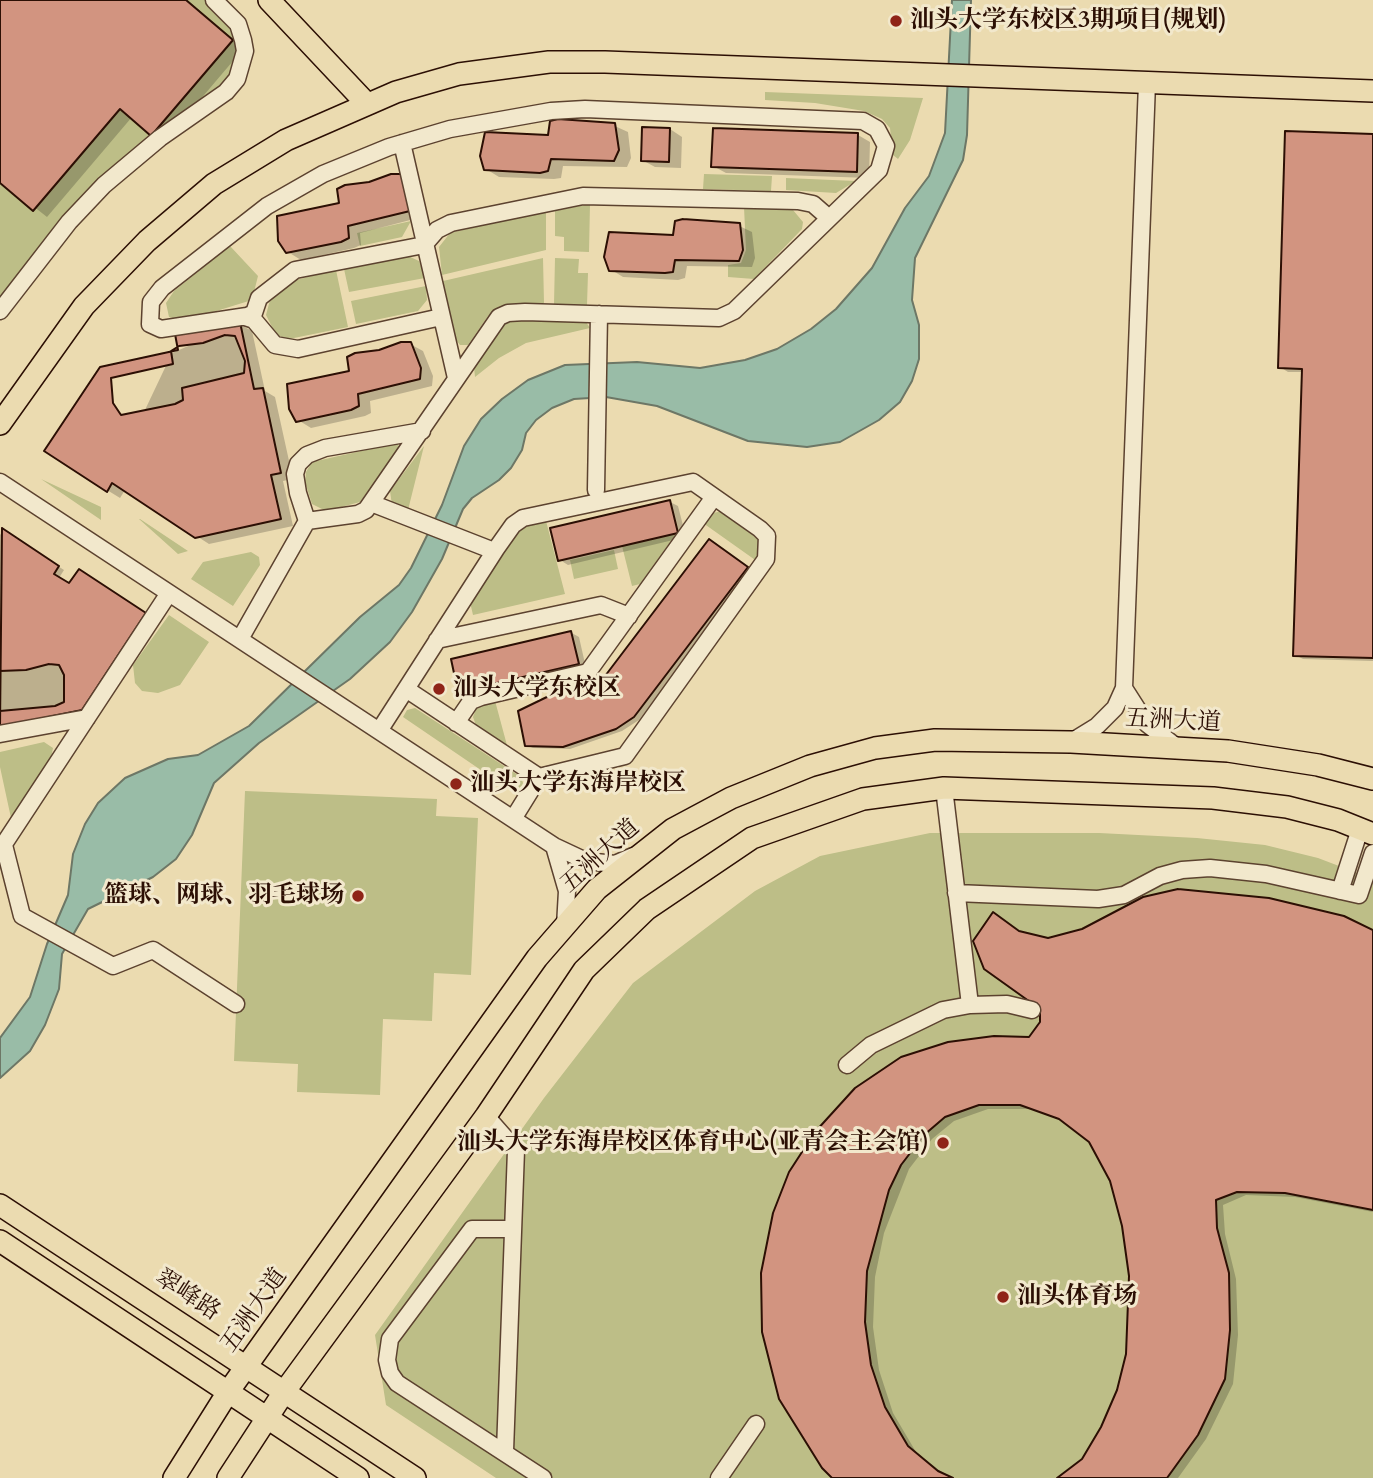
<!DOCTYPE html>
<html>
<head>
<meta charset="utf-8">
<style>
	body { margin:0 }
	canvas { display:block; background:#ebdbb0 }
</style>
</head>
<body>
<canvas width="1373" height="1478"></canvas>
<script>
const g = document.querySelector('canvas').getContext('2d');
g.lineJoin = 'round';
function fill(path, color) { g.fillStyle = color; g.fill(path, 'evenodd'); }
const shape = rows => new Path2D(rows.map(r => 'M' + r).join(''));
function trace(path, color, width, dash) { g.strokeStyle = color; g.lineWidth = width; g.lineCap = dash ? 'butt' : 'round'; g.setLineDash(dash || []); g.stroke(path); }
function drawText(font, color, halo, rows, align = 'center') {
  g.font = font + ' Cardo,"Noto Serif SC",serif'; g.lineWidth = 6; g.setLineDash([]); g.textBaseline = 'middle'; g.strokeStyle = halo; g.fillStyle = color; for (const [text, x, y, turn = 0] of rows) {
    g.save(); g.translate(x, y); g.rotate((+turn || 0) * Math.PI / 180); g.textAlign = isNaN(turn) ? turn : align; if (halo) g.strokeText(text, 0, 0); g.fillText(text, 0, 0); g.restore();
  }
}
const green = shape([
	[186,0,206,0,225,16,233,29,238,42,237,61,231,75,221,88,50,235,0,299,0,183,34,211,120,109,151,135,232,40],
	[765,92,923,98,910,140,898,159,893,155,890,128,882,119,864,111,815,103,765,100],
	[704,174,772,176,771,191,703,189],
	[786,178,856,181,836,193,786,190],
	[590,204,589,252,564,251,564,237,555,236,555,211],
	[744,207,793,210,803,222,802,229,754,279,728,277,728,265,741,263,746,250],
	[546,211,546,250,442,275,439,247,450,233],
	[411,221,402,237,360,246,357,233],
	[230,246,258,276,252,300,184,321,169,317,166,303,174,291],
	[406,255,419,261,425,278,349,292,344,269],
	[543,258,544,303,504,305,488,316,468,345,460,345,456,340,443,281],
	[555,258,579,259,578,273,588,273,587,305,554,304],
	[336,270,348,327,289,339,276,335,266,315,270,300,296,280],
	[426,286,427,300,418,311,356,324,351,301],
	[509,320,579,321,586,322,590,328,526,343,499,358,475,377,474,367,503,323],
	[397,443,399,447,360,502,326,511,312,504,305,482,306,472,312,462],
	[424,446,408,510,392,505,390,491],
	[41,479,101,507,101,520],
	[722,511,760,537,758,562,703,523,709,514],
	[139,519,140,519,188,551,178,554],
	[546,521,565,594,473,615,470,602,520,526],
	[676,534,640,584,632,586,622,546],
	[614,550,618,569,574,579,570,560],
	[251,552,259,557,260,565,233,606,191,579,203,562],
	[169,615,209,642,180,685,158,693,142,691,135,683,133,665],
	[494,697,508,749,478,731,473,717,478,704],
	[415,708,521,777,523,783,519,796,403,717,407,710],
	[44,742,53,748,51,758,11,818,0,767,0,752],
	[245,791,437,799,436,816,478,818,471,975,434,973,432,1021,383,1019,380,1095,297,1092,298,1064,234,1061],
	[930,833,1099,833,1197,838,1265,845,1318,858,1373,879,1373,1478,496,1478,386,1405,375,1335,544,1098,633,983,755,891,820,856]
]);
const water = shape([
	[952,0,971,0,967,135,963,160,915,258,912,300,919,325,919,359,912,381,900,402,879,420,840,442,807,447,748,441,657,406,606,397,574,399,552,408,536,420,526,433,522,450,511,468,499,480,472,498,463,509,442,559,412,612,390,642,350,679,259,743,214,783,192,835,176,859,153,877,88,909,62,954,59,989,45,1025,30,1051,0,1078,0,1038,30,997,47,944,68,895,73,854,85,824,98,803,125,778,168,759,198,755,249,726,360,617,399,585,411,568,442,505,464,446,481,419,502,399,528,380,565,365,637,362,700,368,745,360,777,349,811,329,836,309,872,268,905,208,929,176,945,133,952,0]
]);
const shadow = shape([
	[0,0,187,0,244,48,165,141,132,117,47,217,0,180],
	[606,122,628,132,631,158,627,167,563,166,561,178,554,179,499,177,486,169,550,136,552,123],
	[670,129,682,137,681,168,655,167,642,160],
	[858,135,870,142,869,178,726,173,713,166],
	[1373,135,1373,661,1303,659,1295,655,1304,372,1288,372,1280,367],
	[413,183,422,217,360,233,361,245,354,248,301,260,288,252,341,204],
	[731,222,752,232,755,258,752,267,687,266,685,278,678,280,623,277,610,269,674,237,676,223],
	[239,324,252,331,265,391,275,397,293,479,283,481,293,526,209,544,125,490,120,498,107,490,172,353],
	[410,344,423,351,433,376,432,386,370,401,371,413,365,416,311,428,298,420,289,385,351,372,379,351],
	[670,502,678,506,686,537,568,565,560,560],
	[3,531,64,570,59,578,70,585,79,571,151,617,88,713,0,731,0,535],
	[715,545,752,571,639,720,622,731,570,749,533,748,526,745,603,681],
	[570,632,579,637,586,668,468,695,460,691],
	[1373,932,1373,1212,1295,1197,1246,1195,1223,1205,1225,1234,1236,1279,1238,1335,1233,1384,1206,1439,1178,1478,1059,1478,1083,1460,1102,1428,1119,1390,1128,1355,1131,1276,1123,1226,1112,1180,1090,1141,1065,1121,1030,1109,988,1109,954,1121,932,1139,909,1169,884,1233,875,1277,873,1327,879,1370,893,1413,916,1452,949,1478,834,1478,817,1133,1030,1039,1042,1023,1042,1008,1021,934,1048,940]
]);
const building = shape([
	[0,0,186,0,233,40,151,136,120,109,33,211,0,183,0,0],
	[558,119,615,123,619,150,614,161,551,159,548,171,540,173,484,170,480,156,485,132,548,135,550,121,558,119],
	[642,127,670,128,669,162,641,161,642,127],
	[713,128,858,133,857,172,711,167,713,128],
	[1285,131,1373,134,1373,658,1293,656,1302,369,1278,368,1285,131],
	[391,174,401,174,411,200,410,211,348,226,349,238,341,242,286,253,278,241,277,216,339,203,337,189,345,185,369,182,391,174],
	[683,219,740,223,743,250,739,261,675,260,673,272,665,273,609,271,604,257,609,232,673,235,675,221,683,219],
	[240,322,254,389,263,388,281,473,271,475,281,519,195,538,112,483,107,492,44,451,100,367,178,350,175,334,240,322],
	[225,335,235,336,245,361,244,373,182,388,183,400,175,404,121,415,113,403,111,378,173,364,171,351,179,346,203,343,225,335],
	[401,342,411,342,421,368,420,379,358,394,359,406,351,410,296,422,289,409,287,384,349,371,347,357,355,353,379,350,401,342],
	[670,500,678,533,558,561,550,528,670,500],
	[2,528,59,566,54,574,69,583,79,569,146,613,82,710,0,727,2,528],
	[709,539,748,567,634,717,616,729,563,747,525,746,518,711,551,695,602,680,709,539],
	[571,631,579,664,458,692,451,659,571,631],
	[49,664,59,665,64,675,64,702,55,706,0,711,0,671,26,670,49,664],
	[1178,889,1269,898,1344,916,1373,930,1373,1210,1285,1193,1237,1192,1216,1200,1217,1228,1229,1273,1230,1330,1225,1379,1198,1435,1167,1478,1057,1478,1082,1459,1101,1427,1117,1390,1126,1354,1129,1276,1122,1226,1110,1181,1089,1142,1059,1119,1020,1105,979,1105,945,1117,924,1135,901,1165,889,1190,867,1271,865,1322,871,1365,885,1407,908,1446,938,1471,953,1478,832,1478,822,1468,779,1399,762,1332,761,1273,773,1213,789,1172,815,1132,855,1088,901,1057,948,1042,994,1036,1029,1037,1040,1022,1040,1009,984,969,973,941,993,912,1019,931,1048,938,1082,929,1143,897,1178,889]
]);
const minor = shape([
	[402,143,456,378],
	[0,311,69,222,104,185,160,138,226,92,237,79,245,51,243,40,238,24,214,0],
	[245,317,254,320,275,345,298,349,441,317],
	[0,482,554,846,586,861,615,864,633,856],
	[596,490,599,314],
	[371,503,494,551],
	[307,521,298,493,295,474,298,464,307,455,325,448,422,431],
	[240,639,307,521,358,514,366,510,499,317,508,313,525,312,719,318,734,311,879,170,886,146,877,129,863,121,585,109,551,111,450,129,389,147,323,174,267,206,162,288,151,302,150,324,161,329,247,316,254,313,259,298,295,270,424,245,437,230,451,223,583,196,798,201,813,204,829,218],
	[437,640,601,605,629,616],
	[1124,688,1147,724,1178,748],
	[406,689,539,777],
	[456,723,471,701,481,697,588,672,714,497],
	[379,731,496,549,513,525,523,518,693,482,760,529,767,536,766,559,625,756,539,777,513,819],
	[0,734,87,718],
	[1071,742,1097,726,1115,708,1124,688,1147,83],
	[944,788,970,1005],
	[4,845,22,916,113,966,153,950,236,1004],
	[554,846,567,891,565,926],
	[0,850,169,593],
	[1340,891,1360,829],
	[956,893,1098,899,1124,895,1160,876,1182,870,1210,868,1266,874,1359,895,1373,853],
	[847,1065,871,1045,943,1010,970,1005,1007,1004,1032,1010],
	[486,1116,516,1150,505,1451],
	[513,1229,472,1229,390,1339,387,1360,390,1373,397,1383,543,1478],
	[719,1478,756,1424]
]);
const major = shape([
	[269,0,367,104],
	[0,424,84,306,147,241,214,184,286,140,396,92,459,74,549,62,605,62,1373,91],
	[0,1205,415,1478],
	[0,1241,358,1478],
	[174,1478,228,1392,537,958,597,889,673,829,731,798,810,766,875,748,935,740,1071,742,1228,751,1318,765,1373,779],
	[228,1478,284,1392,486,1116,584,970,647,909,752,838,863,799,944,788,1213,798,1287,807,1338,820,1373,834]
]);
const markers = [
	[896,21,7,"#8f2418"],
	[439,689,7,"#8f2418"],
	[456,784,7,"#8f2418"],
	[358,896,7,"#8f2418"],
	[943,1143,7,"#8f2418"],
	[1003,1297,7,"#8f2418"]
];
const poiNames = [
	["汕头大学东校区3期项目(规划)",910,21],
	["汕头大学东校区",453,689],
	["汕头大学东海岸校区",470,784],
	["篮球、网球、羽毛球场",344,896,"right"],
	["汕头大学东海岸校区体育中心(亚青会主会馆)",929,1143,"right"],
	["汕头体育场",1017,1297]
];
const streetNames = [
	["五洲大道",1173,722,3],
	["五洲大道",601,857,-42],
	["翠峰路",187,1296,33],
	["五洲大道",255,1311,-55]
];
fill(green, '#bdbe87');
fill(water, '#99bca7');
trace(water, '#6d7766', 2);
fill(shadow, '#0003');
fill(building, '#d29480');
trace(building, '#2c0f04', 2);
trace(minor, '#5c422f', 19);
trace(major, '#2c0f04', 24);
trace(minor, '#f2e8cc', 16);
trace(major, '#ebdbb0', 21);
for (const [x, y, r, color] of markers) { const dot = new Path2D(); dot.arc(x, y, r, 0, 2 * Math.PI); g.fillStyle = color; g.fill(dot); trace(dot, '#f2e8cc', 2.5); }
drawText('bold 24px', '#2c0f04', '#f2e8cc', poiNames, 'left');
drawText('24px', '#2c0f04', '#f2e8cc', streetNames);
</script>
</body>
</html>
